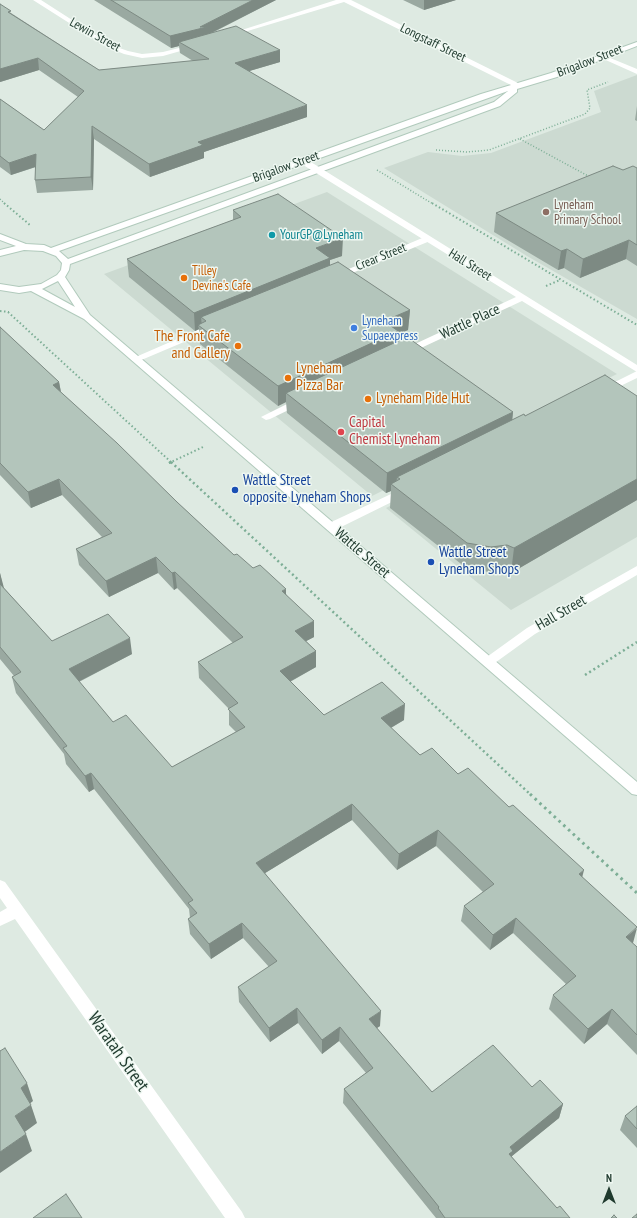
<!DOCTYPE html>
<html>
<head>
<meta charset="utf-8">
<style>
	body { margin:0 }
	#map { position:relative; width:637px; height:1218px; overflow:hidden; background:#deeae2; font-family:"PT Sans Narrow",sans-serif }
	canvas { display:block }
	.north { position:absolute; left:589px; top:1170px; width:40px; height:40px; -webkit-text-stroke:3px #eef7f1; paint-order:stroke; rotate:0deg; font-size:11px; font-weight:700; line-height:16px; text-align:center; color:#1f3a2e }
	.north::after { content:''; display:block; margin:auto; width:14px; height:18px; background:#1f3a2e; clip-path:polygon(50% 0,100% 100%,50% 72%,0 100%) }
</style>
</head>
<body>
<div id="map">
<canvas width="637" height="1218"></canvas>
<div class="north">N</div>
</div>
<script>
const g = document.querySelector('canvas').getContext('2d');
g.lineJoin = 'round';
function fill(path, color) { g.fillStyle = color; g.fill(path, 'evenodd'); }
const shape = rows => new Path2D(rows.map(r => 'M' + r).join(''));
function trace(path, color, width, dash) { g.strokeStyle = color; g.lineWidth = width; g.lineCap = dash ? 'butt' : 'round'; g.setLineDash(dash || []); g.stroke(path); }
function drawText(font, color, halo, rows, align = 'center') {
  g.font = font + ' "PT Sans Narrow",sans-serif'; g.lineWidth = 3; g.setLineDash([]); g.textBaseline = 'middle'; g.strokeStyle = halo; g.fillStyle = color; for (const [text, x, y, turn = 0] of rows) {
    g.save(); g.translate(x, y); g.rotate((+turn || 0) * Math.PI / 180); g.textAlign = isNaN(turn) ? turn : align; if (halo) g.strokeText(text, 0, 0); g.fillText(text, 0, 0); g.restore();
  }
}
const built = shape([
	[637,75,637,319,527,256,384,168,428,152,462,156,491,153,601,112,594,91],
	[327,192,617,374,372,496,104,274],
	[609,393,637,411,637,537,511,610,386,508]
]);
const pathFar3 = shape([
	[520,139,590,177],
	[436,150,467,152,489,150,585,114,590,108,587,90,608,82],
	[377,170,433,204],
	[0,199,5,204]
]);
const pathFar2 = shape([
	[4,203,30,225],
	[432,203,637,325],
	[546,286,560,280],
	[0,311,9,312],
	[8,312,172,463],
	[169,463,203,447]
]);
const pathFar1 = shape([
	[171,462,531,795],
	[169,463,171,462],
	[585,675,637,642]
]);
const path = shape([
	[530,794,637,893]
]);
const lane = shape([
	[599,55,603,55,637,69,637,74,599,57,599,55],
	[427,236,430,237,430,241,340,278,337,279,332,276,427,236],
	[214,323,217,324,217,328,139,361,133,361,131,359,214,323],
	[637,371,637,378,608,392,600,392,599,390,637,371],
	[406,487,411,491,410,493,335,530,331,531,325,527,327,524,406,487]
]);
const street = shape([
	[33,0,41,0,111,45,128,51,142,54,163,52,195,44,198,46,163,56,142,58,124,54,107,47,33,0],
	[336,0,351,0,524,86,517,88,344,2,231,36,226,35,336,0],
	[300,159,306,159,637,365,637,372,522,301,408,354,402,354,400,352,402,350,516,297,300,163,300,159],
	[301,397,305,398,306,400,305,402,270,419,266,420,261,417,301,397],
	[637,566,637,575,535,634,492,665,484,665,482,662,484,659,527,628,637,566],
	[0,880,5,882,242,1212,245,1218,225,1218,15,919,0,926,0,912,7,908,0,898,0,880]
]);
const secondary = shape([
	[637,42,637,46,557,77,517,89,517,92,500,106,70,264,69,270,65,277,90,315,637,782,637,795,632,794,84,319,31,291,19,293,0,290,0,284,19,287,41,284,57,275,61,270,62,263,56,256,43,251,24,250,0,256,0,250,16,246,0,240,0,234,26,244,44,245,51,248,481,94,551,73,637,42],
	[508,91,494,102,68,259,59,251,508,91],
	[58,281,75,307,42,289,58,281]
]);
const wall = shape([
	[94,0,276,0,214,32,280,50,280,62,249,71,307,117,204,152,204,158,150,177,94,139,93,190,37,193,35,180,36,167,11,175,0,167,0,99,44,130,78,97,39,70,0,82,0,4,11,13,99,70,193,61,180,53,179,46,171,48],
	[403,0,456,0,424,10],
	[637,106,637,121,635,120],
	[637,168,637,266,626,259,580,278,564,268,558,270,494,232,496,213,623,170],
	[233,210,342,256,330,260,330,265,410,310,408,330,398,334,397,342,513,412,512,420,525,416,637,396,637,500,511,573,504,570,488,572,465,567,390,508,391,491,386,493,287,413,286,402,278,406,200,344,199,329,195,331,129,277,127,259,233,220],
	[0,327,59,382,61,392,177,502,234,555,253,568,286,594,314,637,306,641,316,651,316,667,290,682,324,715,404,720,391,728,420,755,458,774,582,877,632,943,637,947,637,1055,607,1024,584,1044,549,1009,553,995,566,984,513,933,490,950,461,921,464,906,483,892,436,846,397,870,352,820,265,873,380,1026,377,1028,432,1092,532,1087,563,1104,559,1118,512,1156,512,1157,557,1208,570,1218,436,1218,343,1103,344,1089,366,1073,339,1041,322,1054,298,1023,270,1042,239,1002,238,987,269,967,243,938,211,959,190,934,188,919,190,918,189,909,94,789,89,792,66,764,64,754,16,693,12,677,14,676,0,659,0,573,3,587,52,641,132,654,79,682,113,722,172,767,236,732,229,725,229,709,199,678,198,662,233,643,177,588,174,590,158,573,109,597,79,565,76,549,102,537,62,495,31,508,0,475],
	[637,1106,637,1148,620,1130,625,1116]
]);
const shadedWall = shape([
	[253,0,276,0,207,35,179,42,179,46,171,48,170,36,200,27],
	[424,0,456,0,424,10],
	[280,50,280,62,236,75,235,63],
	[38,58,39,70,0,82,0,69],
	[307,105,307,117,204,152,204,158,150,177,149,164,198,142],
	[92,126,94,139,93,190,91,177],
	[36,154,38,166,11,175,9,163],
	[343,238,342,256,330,260,330,275,206,321,201,317,202,327,198,325,199,329,195,331,194,313,316,248],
	[629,240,626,259,580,278,583,259],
	[567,249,564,268,558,270,561,251],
	[410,310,408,330,398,334,397,351,286,393,286,402,278,406,278,386,384,321],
	[59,382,62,398,53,385],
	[513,412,511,432,400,479,397,477,396,488,391,484,391,491,386,493,387,473],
	[59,479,62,495,31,508,28,492],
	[637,479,637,500,511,573,514,548],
	[156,557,158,573,109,597,106,581],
	[175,572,177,588,174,590,172,573],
	[0,573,4,588,0,590],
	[286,589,286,605,282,591],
	[314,621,314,637,295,647,295,631],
	[130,638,132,654,72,685,69,669],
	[316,651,316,667,280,687,280,671],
	[405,704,404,720,380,734,381,718],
	[91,773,94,789,89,792,85,776],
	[352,804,352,820,257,878,256,863],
	[438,830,436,846,397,870,399,854],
	[584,870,580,886,579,874],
	[516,918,513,933,490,950,493,935],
	[242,923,243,938,211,959,209,944],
	[637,928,633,943,621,952,626,937],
	[297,1008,298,1023,270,1042,269,1028],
	[612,1009,607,1024,584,1044,588,1029],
	[381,1011,380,1026,368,1034,369,1019],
	[340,1027,339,1041,322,1054,322,1040],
	[27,1083,33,1101,27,1106,21,1088],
	[563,1104,559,1118,512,1156,510,1164,506,1167,510,1147],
	[31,1105,37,1123,22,1134,15,1116],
	[26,1134,32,1151,0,1173,0,1152]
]);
const building = shape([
	[111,0,253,0,200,27,207,27,170,36,111,0],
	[0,4,11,11,8,12,99,70,209,59,179,42,236,26,280,50,235,63,307,105,198,142,203,145,149,164,92,126,91,177,35,180,36,154,9,163,0,156,0,99,44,130,84,91,38,58,0,69,0,4],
	[613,166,623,170,633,166,637,168,637,245,629,240,583,259,567,249,561,251,496,213,613,166],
	[278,194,343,238,316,248,330,258,194,313,127,259,241,217,233,210,278,194],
	[338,262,410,310,384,321,398,331,278,386,198,325,206,321,201,317,338,262],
	[0,327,59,382,53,385,117,443,177,502,234,555,237,554,253,568,260,565,286,589,282,591,314,621,295,631,316,651,280,671,324,715,382,682,405,704,381,718,420,755,432,748,458,774,468,768,509,807,513,805,584,870,579,874,637,927,626,937,637,947,637,1035,612,1009,588,1029,553,995,576,976,516,918,493,935,464,906,494,884,438,830,399,854,352,804,256,863,381,1011,369,1019,432,1092,493,1045,532,1087,540,1080,563,1104,510,1147,513,1151,509,1154,557,1208,560,1206,570,1218,445,1218,438,1208,439,1207,344,1089,373,1068,340,1027,322,1040,297,1008,269,1028,238,987,277,961,242,923,209,944,188,919,197,913,188,903,193,900,91,773,85,776,63,748,67,746,12,677,21,672,0,647,0,584,52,641,108,614,130,638,69,669,113,722,126,715,172,767,245,727,228,709,238,703,198,662,243,637,175,572,172,573,156,557,106,581,76,549,112,533,59,479,28,492,0,463,0,327],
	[407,337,513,412,387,473,286,393,407,337],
	[605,375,637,396,637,479,514,548,507,545,491,547,467,543,391,484,400,479,397,477,524,414,525,416,605,375],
	[5,1048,27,1083,21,1088,31,1105,15,1116,26,1134,0,1152,0,1051,5,1048],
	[637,1106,637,1129,625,1116,637,1106],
	[66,1194,82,1218,33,1218,66,1194],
	[637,1214,637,1218,632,1218,637,1214],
	[614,1215,617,1218,611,1218,614,1215]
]);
const markers = [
	[546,212,4,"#8d6e63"],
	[272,235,4,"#0f9aa8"],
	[184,278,4,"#e8710a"],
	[354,328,4,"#3f7fe0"],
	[238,346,4,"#e8710a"],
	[288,378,4,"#e8710a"],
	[368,399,4,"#e8710a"],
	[341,432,4,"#e0444e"],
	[235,490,4,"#1a4fb4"],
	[431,562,4,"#1a4fb4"]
];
const farStreetnames = [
	["Lewin Street",95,35,29],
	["Longstaff Street",433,43,26],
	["Brigalow Street",590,61,-21],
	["Brigalow Street",286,167,-20],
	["Crear Street",381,257,-22],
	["Hall Street",470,265,32]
];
const farEducationnames = [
	["Lyneham",554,205],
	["Primary School",554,220]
];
const farCulturenames = [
	["YourGP@Lyneham",280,235]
];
const farFoodnames = [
	["Tilley",192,271],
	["Devine's Cafe",192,286]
];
const farShopnames = [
	["Lyneham",362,321],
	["Supaexpress",362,336]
];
const streetNames = [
	["Wattle Place",470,322,-25],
	["Wattle Street",362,553,41],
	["Hall Street",561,613,-30]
];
const foodNames = [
	["The Front Cafe",230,337,"right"],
	["and Gallery",230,354,"right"],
	["Lyneham",296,369],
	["Pizza Bar",296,386],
	["Lyneham Pide Hut",376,399]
];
const healthNames = [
	["Capital",349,423],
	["Chemist Lyneham",349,440]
];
const transitNames = [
	["Wattle Street",243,481],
	["opposite Lyneham Shops",243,498],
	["Wattle Street",439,553],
	["Lyneham Shops",439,570]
];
const nearStreetnames = [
	["Waratah Street",118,1052,55]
];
fill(built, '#ccdad1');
trace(secondary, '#b1cabc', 2);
trace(pathFar3, '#7dae96', 1.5, [1, 2]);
trace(pathFar2, '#7dae96', 2, [1.5, 2.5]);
trace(pathFar1, '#7dae96', 2.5, [2, 3]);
trace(path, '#7dae96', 3, [2.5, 4]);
fill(lane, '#fff');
fill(street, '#fff');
fill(secondary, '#fff');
fill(wall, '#9aa9a1');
fill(shadedWall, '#7d8a83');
fill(building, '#b3c5bb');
trace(building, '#7d8a83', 1);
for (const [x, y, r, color] of markers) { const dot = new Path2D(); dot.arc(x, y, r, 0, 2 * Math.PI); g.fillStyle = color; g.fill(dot); trace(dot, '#eef7f1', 1.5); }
drawText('13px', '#1f3a2e', '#eef7f1', farStreetnames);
drawText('13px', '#785e54', '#eef7f1', farEducationnames, 'left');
drawText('13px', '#0d838f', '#eef7f1', farCulturenames, 'left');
drawText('13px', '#c56008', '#eef7f1', farFoodnames, 'left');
drawText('13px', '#366cbe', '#eef7f1', farShopnames, 'left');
drawText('15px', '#1f3a2e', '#eef7f1', streetNames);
drawText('15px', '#c56008', '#eef7f1', foodNames, 'left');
drawText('15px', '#be3a42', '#eef7f1', healthNames, 'left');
drawText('15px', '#164399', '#eef7f1', transitNames, 'left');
drawText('18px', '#1f3a2e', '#eef7f1', nearStreetnames);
</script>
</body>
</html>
